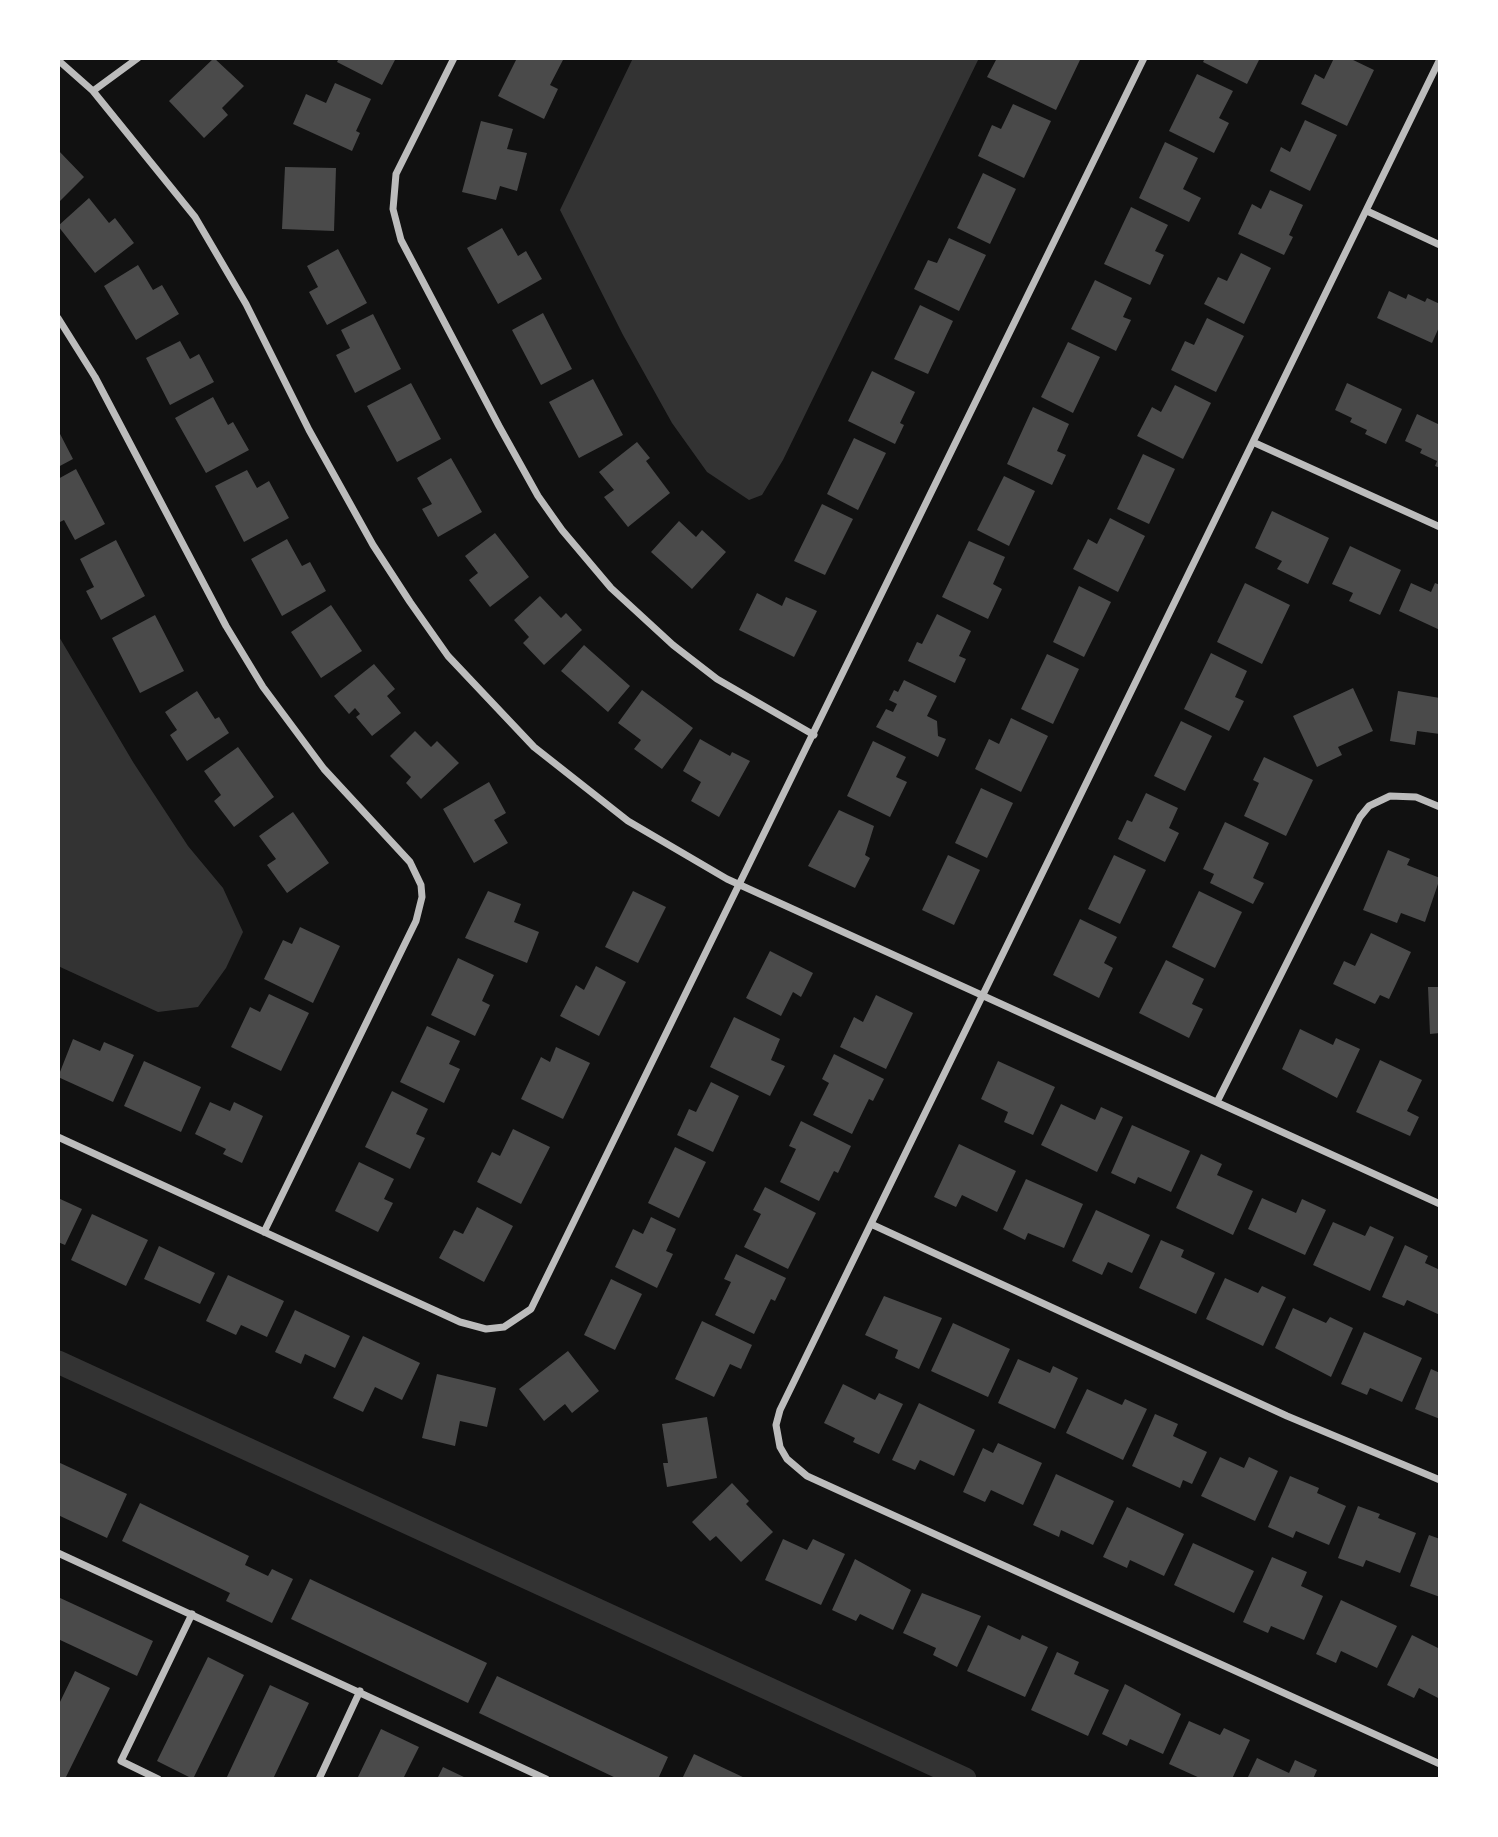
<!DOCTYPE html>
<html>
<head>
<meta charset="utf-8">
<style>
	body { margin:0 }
	#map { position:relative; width:1498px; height:1837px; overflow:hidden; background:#111; font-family:Literata,serif }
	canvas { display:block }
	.frame { position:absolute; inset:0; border:60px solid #fff; pointer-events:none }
</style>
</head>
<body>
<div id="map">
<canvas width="1498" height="1837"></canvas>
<div class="frame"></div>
</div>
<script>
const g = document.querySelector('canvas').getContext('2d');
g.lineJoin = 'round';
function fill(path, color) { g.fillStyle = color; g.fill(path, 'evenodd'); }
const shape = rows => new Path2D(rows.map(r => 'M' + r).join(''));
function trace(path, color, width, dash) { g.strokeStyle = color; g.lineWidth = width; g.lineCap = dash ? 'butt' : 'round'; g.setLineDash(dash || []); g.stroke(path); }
const water = shape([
	[633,58,979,58,783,460,762,495,749,500,707,472,672,423,623,335,560,210],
	[58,635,133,762,188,846,223,888,243,932,226,968,198,1007,158,1012,58,966]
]);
const canal = shape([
	[58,1362,965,1779]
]);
const building = shape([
	[214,58,244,86,222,108,228,115,204,138,169,101],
	[339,58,396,58,382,85,337,62],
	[517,58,564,58,550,85,558,89,544,119,498,96],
	[997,58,1075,58,1080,60,1056,110,987,77],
	[1205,58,1260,58,1247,84,1203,62],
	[1334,58,1349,58,1374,70,1347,126,1301,104,1315,74,1324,79],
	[1197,74,1233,91,1219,118,1229,123,1214,153,1169,131],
	[335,83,371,99,356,131,360,133,352,151,293,124,306,94,326,103],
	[1013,104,1051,121,1024,178,978,156,992,125,1001,129],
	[1305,120,1337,135,1310,191,1270,171,1281,147,1290,152],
	[481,121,513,129,507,149,527,153,517,191,500,186,496,200,462,192],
	[1165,142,1198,158,1183,189,1201,198,1189,222,1139,198],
	[58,150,84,177,58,203],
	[285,167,336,168,334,231,282,229],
	[983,173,1016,189,990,244,957,228],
	[1270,190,1303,205,1289,235,1293,237,1284,255,1238,234,1252,204,1261,209],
	[89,198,109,223,115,218,134,243,95,273,58,226],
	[1131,207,1168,225,1155,251,1164,255,1150,285,1104,264],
	[502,228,518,256,526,251,542,279,498,304,467,248],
	[949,238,986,255,959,311,914,289,928,260,937,263],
	[338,249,367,303,327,325,309,292,318,287,307,266],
	[1241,253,1271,268,1244,324,1204,304,1218,277,1227,281],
	[138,265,153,290,162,285,179,314,136,340,104,286],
	[1095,280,1132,298,1123,317,1131,320,1116,351,1071,329],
	[1389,291,1406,299,1408,294,1425,302,1427,298,1440,304,1440,325,1432,343,1377,318],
	[920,305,953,321,928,374,894,359],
	[543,313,572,369,541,385,512,330],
	[373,314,401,369,355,393,336,355,350,348,341,330],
	[1207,318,1244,336,1216,392,1171,370,1185,341,1194,345],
	[180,341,190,359,199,354,214,382,170,405,146,358],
	[1068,342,1100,357,1073,413,1041,397],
	[872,371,915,392,900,423,904,425,895,444,848,421],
	[593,379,623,435,579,458,549,402],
	[411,383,441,439,397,462,367,406],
	[1347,383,1402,409,1386,444,1365,434,1367,430,1350,422,1352,418,1335,410],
	[1175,385,1211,403,1183,459,1137,436,1152,407,1161,412],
	[213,397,228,425,233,422,249,450,206,473,175,418],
	[1033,407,1069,424,1057,451,1066,455,1052,485,1007,464],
	[1417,414,1440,425,1440,468,1435,466,1437,461,1420,453,1422,449,1405,441],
	[58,430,73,459,58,467],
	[854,438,886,453,858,510,827,494],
	[637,442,650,458,646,461,670,493,628,527,604,497,614,490,599,472],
	[1143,454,1175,469,1149,524,1117,509],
	[451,458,482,512,438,537,422,509,432,504,417,478],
	[76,469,105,524,75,540,64,520,58,523,58,479],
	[247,470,257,488,269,481,289,518,244,542,215,486],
	[1004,476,1035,491,1009,546,977,530],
	[822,504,853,519,825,575,794,561],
	[1272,511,1329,538,1308,584,1277,569,1282,561,1255,548],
	[1110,518,1145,536,1118,592,1073,569,1088,539,1097,544],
	[679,521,696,537,702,530,726,552,692,589,651,552],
	[495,533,529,577,490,607,469,580,478,573,465,556],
	[287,539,302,566,310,562,326,591,282,616,251,559],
	[116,540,145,596,101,620,86,591,94,587,80,559],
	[969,541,1005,557,993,584,1002,589,988,619,942,597],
	[1350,546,1401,570,1380,615,1349,601,1353,593,1332,584],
	[1245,583,1290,605,1262,664,1217,642],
	[1411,583,1431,592,1435,583,1440,585,1440,630,1399,611],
	[1079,586,1111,602,1084,657,1053,642],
	[757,593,782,606,786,597,817,611,794,657,739,630],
	[540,596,561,618,566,613,582,630,544,665,523,643,529,637,514,620],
	[331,605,362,651,321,678,291,632],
	[937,614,971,631,959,656,966,659,955,683,908,661,917,642,922,644],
	[155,615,184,671,140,693,112,638],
	[584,645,630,686,608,712,561,671],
	[1211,653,1247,671,1235,697,1244,701,1229,731,1184,709],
	[1047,654,1079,669,1053,724,1021,709],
	[374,664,395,689,387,696,401,713,372,736,356,717,360,714,355,708,349,714,334,696],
	[904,680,937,696,927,716,937,721,938,736,946,739,938,757,876,727,886,709,893,712,897,704,889,700,894,690,898,692],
	[1353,688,1373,731,1338,747,1342,755,1317,767,1293,716],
	[642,690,693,728,662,769,634,749,641,740,618,723],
	[197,691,215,719,219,717,229,733,187,761,170,735,177,730,165,712],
	[1398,691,1440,698,1440,734,1417,731,1415,745,1390,741],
	[1011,718,1048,736,1021,792,975,769,989,739,999,744],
	[1181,721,1212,736,1185,791,1154,776],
	[415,731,431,747,437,741,459,763,421,799,406,783,411,777,390,756],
	[700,739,730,756,732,752,750,761,719,817,691,801,701,782,683,771],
	[873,741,906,757,896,777,907,782,890,817,847,796],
	[238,747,274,797,234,827,214,801,221,795,204,771],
	[1264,757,1313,780,1286,836,1244,816,1259,783,1253,780],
	[489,782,506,813,494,820,508,843,474,863,443,809],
	[981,788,1013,803,987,858,955,843],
	[1146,793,1178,808,1169,828,1179,833,1165,862,1118,839,1127,820,1132,822],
	[839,810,874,826,865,855,870,858,855,888,808,866],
	[293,812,329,863,287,893,267,865,276,859,259,836],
	[1225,822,1269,843,1253,878,1264,883,1253,904,1210,883,1214,874,1203,869],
	[1388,850,1410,859,1407,865,1440,878,1425,922,1401,913,1397,923,1363,910],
	[948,855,980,870,954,925,922,910],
	[1114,855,1146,870,1120,924,1088,909],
	[488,891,521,904,514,922,539,932,527,963,465,938],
	[633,891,666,907,638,963,605,947],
	[1199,891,1242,912,1215,968,1172,947],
	[1080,919,1117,937,1104,963,1113,968,1099,998,1053,975],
	[300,927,340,946,313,1003,264,979,283,940,292,944],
	[1371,933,1411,952,1389,999,1380,995,1375,1004,1333,984,1344,961,1355,966],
	[770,951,813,973,801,997,793,992,781,1016,746,998],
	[458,958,494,975,482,1001,490,1005,475,1036,431,1015],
	[1166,960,1204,979,1192,1004,1203,1009,1189,1038,1139,1013],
	[596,966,626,982,599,1036,560,1016,576,985,584,990],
	[1428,987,1440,987,1440,1033,1430,1034],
	[269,994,309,1013,281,1071,231,1047,250,1007,260,1012],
	[876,995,913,1013,886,1069,840,1047,854,1017,863,1022],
	[734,1017,780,1039,771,1060,785,1066,770,1096,710,1067],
	[427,1026,460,1041,449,1064,460,1069,444,1103,400,1082],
	[1300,1029,1333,1045,1336,1038,1360,1049,1337,1098,1282,1069],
	[73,1039,100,1051,104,1042,134,1055,113,1102,58,1077],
	[556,1047,590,1063,563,1119,521,1099,541,1057,550,1062],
	[834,1054,884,1079,873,1101,869,1099,852,1134,813,1115,829,1083,822,1079],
	[1380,1060,1422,1080,1407,1111,1419,1117,1410,1136,1356,1112],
	[144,1061,201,1087,181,1132,124,1106],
	[998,1061,1055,1087,1033,1135,1004,1122,1008,1112,981,1099],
	[711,1082,739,1096,713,1152,677,1135,689,1109,696,1112],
	[392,1091,428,1109,416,1134,425,1138,410,1169,365,1147],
	[210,1102,230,1111,234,1102,263,1116,242,1163,223,1154,226,1149,195,1134],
	[1061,1104,1095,1120,1101,1107,1123,1117,1097,1172,1041,1145],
	[801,1121,851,1146,838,1173,834,1171,819,1201,780,1182,796,1149,789,1146],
	[1132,1125,1190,1151,1171,1192,1138,1177,1135,1184,1111,1173],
	[513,1129,550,1147,521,1204,477,1182,492,1152,500,1156],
	[959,1144,1016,1171,997,1212,962,1195,956,1207,934,1197],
	[675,1147,706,1162,679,1218,648,1203],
	[1201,1154,1222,1164,1217,1175,1253,1191,1233,1235,1176,1208],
	[359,1162,394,1179,384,1199,393,1203,378,1232,335,1211],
	[1026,1179,1083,1204,1064,1248,1028,1233,1025,1240,1003,1229],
	[765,1187,816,1213,788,1269,744,1247,761,1214,753,1210],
	[58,1198,82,1209,65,1245,58,1242],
	[1262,1198,1296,1213,1302,1199,1326,1210,1305,1255,1248,1229],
	[477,1207,513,1226,484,1282,439,1258,454,1230,463,1234],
	[1096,1210,1150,1235,1132,1273,1108,1262,1102,1275,1072,1261],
	[92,1214,148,1240,126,1286,71,1260],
	[651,1217,676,1229,666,1251,673,1254,657,1288,615,1267,633,1229,643,1234],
	[1333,1222,1365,1236,1370,1226,1394,1237,1370,1291,1313,1265],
	[1161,1240,1184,1250,1181,1257,1215,1273,1196,1314,1139,1288],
	[1405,1245,1428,1256,1425,1263,1440,1270,1440,1315,1407,1300,1404,1306,1382,1297],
	[159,1246,215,1273,200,1304,144,1279],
	[736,1254,786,1278,775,1301,771,1299,754,1334,715,1315,731,1282,724,1279],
	[228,1275,284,1301,267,1337,241,1325,236,1335,206,1321],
	[1225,1278,1258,1293,1262,1286,1286,1297,1263,1346,1206,1319],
	[611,1279,642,1294,615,1350,584,1335],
	[884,1296,942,1318,919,1369,895,1358,898,1350,865,1335],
	[1293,1308,1326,1323,1330,1317,1353,1328,1331,1377,1275,1348],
	[295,1310,350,1336,335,1368,305,1354,301,1364,275,1352],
	[702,1321,752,1345,741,1369,730,1364,714,1397,675,1379],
	[953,1323,1010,1349,988,1397,931,1371],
	[1364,1332,1422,1358,1402,1402,1370,1388,1367,1395,1341,1384],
	[363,1336,420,1363,402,1400,375,1387,363,1412,333,1398],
	[568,1351,599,1391,572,1413,565,1404,544,1421,519,1389],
	[1018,1359,1050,1373,1053,1366,1078,1378,1055,1429,998,1403],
	[1431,1369,1440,1373,1440,1419,1415,1409],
	[437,1374,496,1388,487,1427,460,1421,455,1446,422,1438],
	[843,1384,875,1400,879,1393,903,1404,879,1454,853,1442,855,1438,824,1423],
	[1087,1389,1122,1405,1125,1399,1147,1409,1123,1460,1066,1433],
	[919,1403,975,1430,954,1476,920,1460,915,1470,892,1460],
	[1155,1414,1178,1424,1173,1436,1207,1452,1192,1484,1183,1480,1180,1488,1132,1466],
	[707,1417,717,1478,667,1487,663,1463,668,1463,662,1424],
	[998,1443,1042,1463,1023,1505,991,1490,985,1502,963,1492,983,1448,993,1453],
	[1220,1457,1244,1468,1249,1457,1278,1471,1255,1521,1201,1496],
	[58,1462,127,1494,107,1538,58,1515],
	[1056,1474,1114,1501,1093,1545,1061,1530,1059,1537,1033,1525],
	[1290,1476,1319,1488,1317,1493,1346,1506,1329,1545,1296,1531,1293,1538,1268,1527],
	[732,1483,749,1501,746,1504,773,1532,741,1562,716,1536,710,1541,692,1522],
	[140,1503,249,1556,245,1565,268,1576,272,1569,293,1579,272,1623,226,1601,230,1593,122,1541],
	[1358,1506,1380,1514,1378,1518,1416,1533,1400,1573,1366,1560,1363,1567,1338,1558],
	[1127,1507,1184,1534,1164,1576,1130,1560,1127,1568,1103,1557],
	[1429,1535,1440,1539,1440,1597,1410,1586],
	[783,1539,807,1550,813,1539,845,1554,821,1605,765,1580],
	[1193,1543,1254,1571,1234,1613,1174,1585],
	[1272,1557,1307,1572,1301,1586,1323,1596,1304,1640,1271,1626,1268,1633,1243,1622],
	[855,1559,911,1590,893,1630,860,1614,856,1621,832,1610],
	[310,1579,487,1663,468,1703,291,1619],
	[922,1593,981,1616,957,1667,933,1655,936,1648,903,1633],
	[58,1597,153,1641,137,1676,58,1639],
	[1341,1600,1397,1626,1377,1668,1341,1651,1336,1663,1316,1654],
	[988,1625,1020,1640,1022,1635,1048,1647,1025,1697,967,1671],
	[1412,1635,1440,1649,1440,1699,1419,1688,1414,1698,1387,1685],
	[1057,1652,1079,1662,1074,1674,1109,1690,1088,1736,1031,1710],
	[208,1657,244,1675,193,1779,157,1761],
	[75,1671,110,1688,65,1779,58,1779,58,1706],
	[497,1676,668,1757,658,1779,618,1779,479,1713],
	[1125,1684,1181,1714,1163,1754,1130,1739,1127,1746,1102,1734],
	[270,1685,309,1703,273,1779,226,1779],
	[1189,1721,1220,1735,1224,1728,1250,1740,1232,1779,1202,1779,1169,1764],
	[381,1729,419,1747,403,1779,357,1779],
	[694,1754,747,1779,682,1779],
	[1257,1758,1289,1773,1295,1760,1317,1770,1313,1779,1247,1779],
	[443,1767,468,1779,437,1779]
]);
const minor = shape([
	[454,58,396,174,393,209,401,240,499,426,538,496,562,530,611,588,673,645,717,679,814,735],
	[1440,59,780,1410,776,1425,780,1447,787,1459,807,1476,1440,1764],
	[58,60,93,91,195,217,246,304,309,430,373,545,410,602,448,656,534,747,628,821,727,879,1440,1204],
	[93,91,138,58],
	[1367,211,1440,245],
	[58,318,95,377,226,626,263,687,324,769,410,862,421,885,422,897,416,921,264,1232],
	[1255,443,1440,527],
	[1217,1102,1360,817,1369,806,1390,796,1416,797,1440,807],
	[58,1137,460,1322,486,1329,504,1327,531,1309,1144,58],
	[871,1224,1287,1416,1440,1480],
	[58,1553,546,1779],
	[158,1779,121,1761,192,1614],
	[319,1779,360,1691]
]);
fill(water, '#333');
trace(canal, '#333', 23);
fill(building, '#4a4a4a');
trace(minor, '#bcbcbc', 7);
</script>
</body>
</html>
